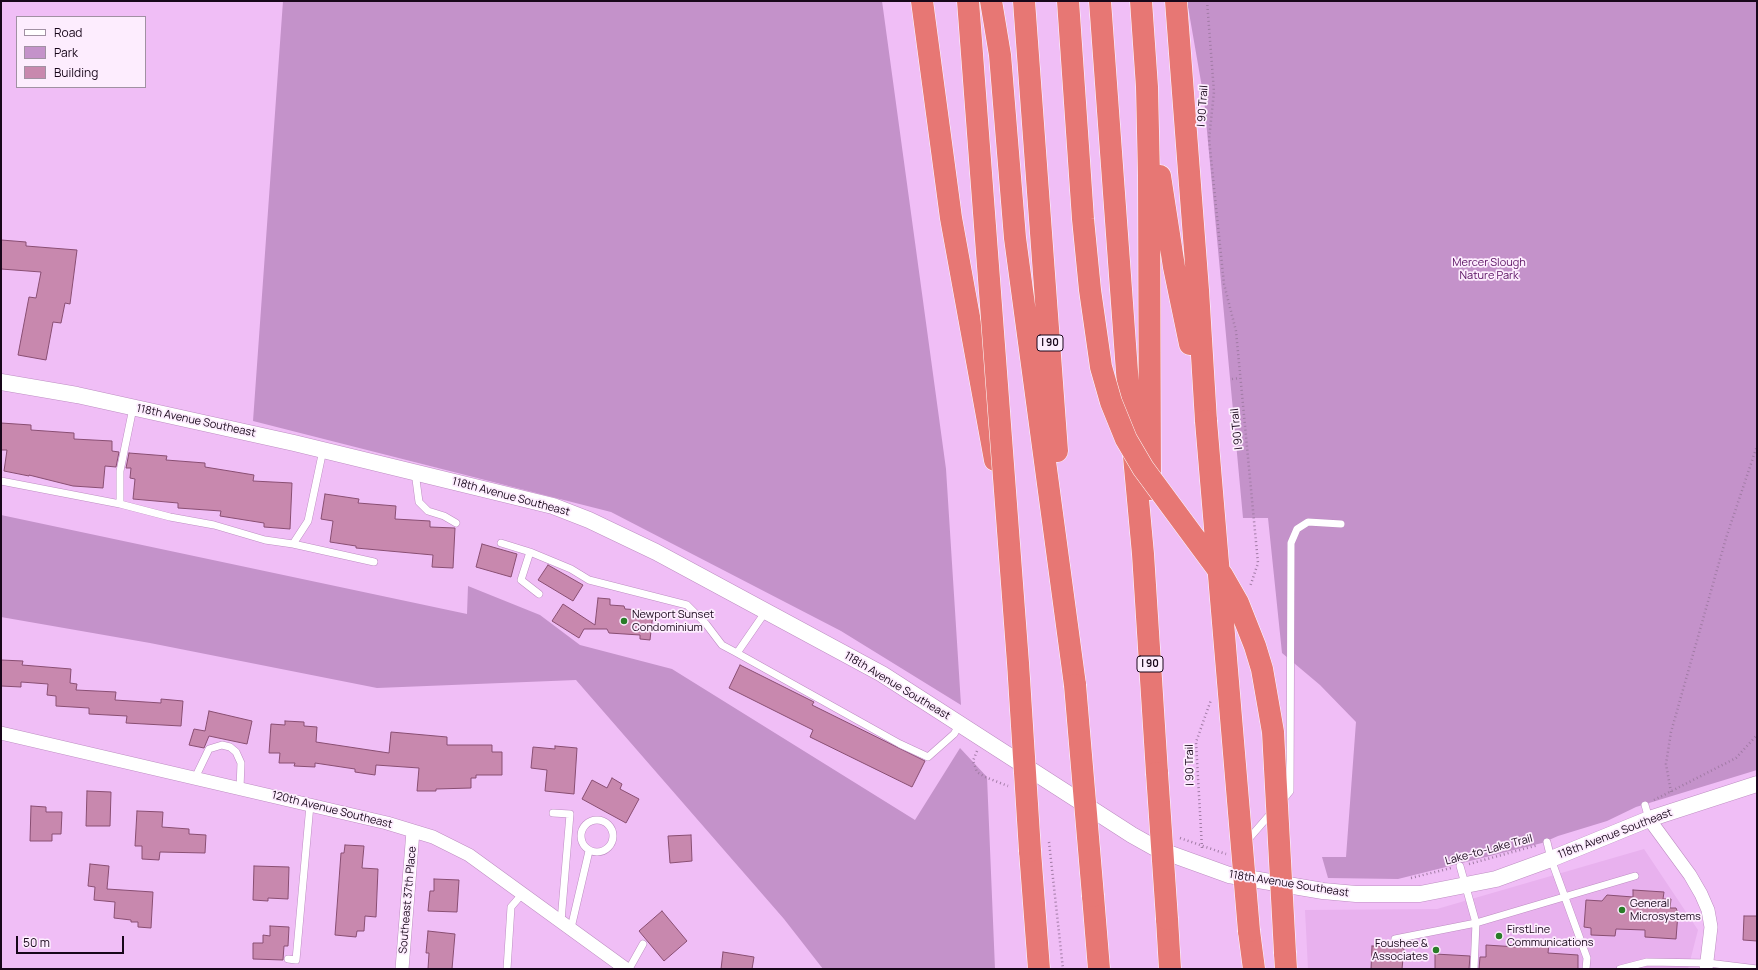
<!DOCTYPE html>
<html>
<head>
<meta charset="utf-8">
<style>
	body { margin:0 }
	#map { position:relative; width:1758px; height:970px; overflow:hidden; background:#f0bef6; font-family:Manrope,sans-serif }
	canvas { display:block }
	.frame { position:absolute; inset:0; border:2px solid #18071a; pointer-events:none }
	.legend { position:absolute; left:16px; top:16px; width:130px; height:72px; box-sizing:border-box; background:#fdedfe; border:1px solid #a191a3; margin:0; padding:5px 7px; list-style:none; font-size:12px; color:#18071a }
	.legend li { display:flex; align-items:center; gap:8px; height:20px }
	.legend b { width:20px; border:1px solid #a191a3 }
	.scale { position:absolute; left:16px; top:936px; width:108px; height:18px; box-sizing:border-box; border:2px solid #18071a; border-top:0; padding-left:5px; font-size:12px; line-height:14px; white-space:nowrap; color:#18071a; -webkit-text-stroke:3px #fdedfe; paint-order:stroke }
</style>
</head>
<body>
<div id="map">
<canvas width="1758" height="970"></canvas>
<div class="frame"></div>
<ul class="legend">
<li><b style="height:5px;background:#fff"></b>Road</li>
<li><b style="height:11px;background:#c492ca"></b>Park</li>
<li><b style="height:11px;background:#c888ae"></b>Building</li>
</ul>
<div class="scale">50 m</div>
</div>
<script>
const g = document.querySelector('canvas').getContext('2d');
g.lineJoin = 'round';
function fill(path, color) { g.fillStyle = color; g.fill(path, 'evenodd'); }
const shape = rows => new Path2D(rows.map(r => 'M' + r).join(''));
function trace(path, color, width, dash) { g.strokeStyle = color; g.lineWidth = width; g.lineCap = dash ? 'butt' : 'round'; g.setLineDash(dash || []); g.stroke(path); }
function drawText(font, color, halo, rows, align = 'center') {
  g.font = font + ' Manrope,sans-serif'; g.lineWidth = 3.5; g.setLineDash([]); g.textBaseline = 'middle'; g.strokeStyle = halo; g.fillStyle = color; for (const [text, x, y, turn = 0] of rows) {
    g.save(); g.translate(x, y); g.rotate((+turn || 0) * Math.PI / 180); g.textAlign = isNaN(turn) ? turn : align; if (halo) g.strokeText(text, 0, 0); g.fillText(text, 0, 0); g.restore();
  }
}
const built = shape([
	[1644,849,1698,930,1688,969,1308,969,1305,910,1437,909]
]);
const green = shape([
	[283,1,882,1,946,469,961,705,841,631,611,512,253,421],
	[1187,1,1757,1,1757,770,1636,807,1607,821,1558,836,1542,843,1398,879,1328,878,1322,857,1346,857,1356,722,1320,685,1282,653,1268,518,1243,518,1204,99],
	[1,515,467,614,468,586,540,615,580,645,672,669,915,820,960,748,987,777,995,969,823,969,784,919,576,680,377,688,150,643,1,617]
]);
const building = shape([
	[1,240,26,242,26,246,77,250,70,304,65,303,61,323,53,322,46,360,18,355,29,297,36,298,41,272,1,269,1,240],
	[1,423,31,425,31,430,74,433,74,439,112,441,112,451,119,452,116,467,105,466,103,488,73,486,29,475,29,476,4,471,7,450,1,450,1,423],
	[129,453,167,456,166,460,205,463,205,467,254,475,253,481,292,483,290,529,264,527,264,523,220,516,221,511,178,508,178,503,133,499,135,479,130,478,131,468,126,468,129,453],
	[325,494,359,499,358,503,396,506,395,519,430,521,430,527,455,528,453,568,432,567,433,555,356,548,356,546,330,542,333,521,321,519,325,494],
	[482,544,517,554,511,577,476,567,482,544],
	[548,565,583,585,573,601,538,580,548,565],
	[598,598,610,599,610,605,624,606,625,609,641,610,641,613,653,613,650,640,640,639,640,635,609,633,607,629,584,629,579,638,552,621,563,604,595,625,598,598],
	[1,660,23,661,22,665,71,669,70,683,77,684,76,690,116,692,115,700,161,703,161,699,183,701,181,726,126,723,127,716,89,714,89,708,56,706,56,696,47,695,48,684,21,682,21,687,1,686,1,660],
	[740,665,814,702,812,705,925,761,912,787,810,737,813,730,729,688,740,665],
	[209,711,252,721,247,744,209,736,204,748,189,745,194,729,205,731,209,711],
	[285,721,304,722,304,726,317,727,316,742,389,753,391,732,447,737,447,745,492,745,492,752,502,752,502,775,476,775,476,778,471,778,471,788,436,789,436,791,417,791,419,768,376,765,375,775,355,772,355,769,315,763,315,767,294,766,295,763,279,763,280,753,269,753,271,724,285,725,285,721],
	[555,746,577,748,574,794,545,791,547,770,531,768,533,747,555,749,555,746],
	[612,778,622,784,620,789,639,799,626,823,582,799,592,780,607,788,612,778],
	[87,791,111,792,110,826,86,826,87,791],
	[31,806,46,807,46,812,62,812,61,834,52,834,52,841,30,841,31,806],
	[137,811,163,812,162,827,189,829,189,834,206,835,205,853,160,852,159,860,142,859,142,846,135,846,137,811],
	[691,835,692,861,670,863,668,836,691,835],
	[345,845,364,846,362,868,378,869,376,917,365,916,364,931,357,931,356,937,335,935,341,853,344,853,345,845],
	[90,864,109,866,107,889,153,892,151,928,138,927,138,922,131,922,131,920,114,918,115,902,94,900,95,887,88,886,90,864],
	[254,866,289,867,288,899,268,898,268,901,253,900,254,866],
	[434,879,459,880,457,912,428,911,430,891,434,891,434,879],
	[1633,890,1664,892,1663,899,1671,899,1670,908,1676,908,1678,913,1676,939,1645,937,1645,930,1616,929,1615,936,1591,935,1591,928,1584,927,1586,900,1602,901,1607,895,1633,897,1633,890],
	[662,911,687,941,664,961,639,931,662,911],
	[1744,916,1757,916,1757,941,1743,940,1744,916],
	[270,926,289,927,288,946,284,946,283,960,253,959,253,943,263,943,263,935,270,936,270,926],
	[428,931,455,934,452,969,428,969,429,953,426,953,428,931],
	[1517,941,1549,943,1548,953,1578,955,1578,969,1479,969,1480,957,1486,957,1486,945,1517,947,1517,941],
	[1372,946,1404,948,1402,969,1371,969,1372,946],
	[723,952,754,957,752,969,721,969,723,952],
	[1435,954,1470,956,1469,969,1435,969,1435,954]
]);
const path = shape([
	[1207,1,1214,92,1209,139,1224,284,1236,331,1258,563,1250,587],
	[1232,379,1240,378],
	[977,751,973,761,977,772,985,777,1008,786],
	[1671,792,1666,764,1671,732,1726,538,1757,446],
	[1654,800,1736,758,1757,735],
	[1180,838,1226,854],
	[1049,842,1063,969],
	[1202,848,1196,742,1211,700],
	[1469,864,1538,845],
	[1411,878,1451,868]
]);
const service = shape([
	[133,408,120,471,120,504,170,517,214,525,265,540,293,544,308,521,323,450],
	[415,472,419,502,428,511,444,516,456,523],
	[1,481,120,504],
	[501,543,530,552],
	[293,544,374,562],
	[539,594,521,580,530,552,571,569,589,580,687,605,706,624,722,645,737,653],
	[766,611,737,653,900,744,928,757,954,734,960,724],
	[195,778,209,749,222,745,230,747,236,752,241,763,240,788],
	[1282,801,1290,791,1291,543,1297,529,1308,522,1341,524],
	[1645,805,1649,819],
	[553,813,570,814,561,921],
	'581 836a16 16 0 1 1 32 0a16 16 0 1 1-32 0Z',
	[1246,842,1272,812],
	[1547,842,1551,859,1587,958,1586,969],
	[1460,866,1476,923,1474,969],
	[571,928,589,851],
	[1395,939,1476,923,1635,876],
	[288,959,296,960,310,805],
	[507,969,511,907,523,893],
	[629,969,643,944],
	[1620,969,1647,962,1708,963,1757,969]
]);
const minor = shape([
	[1,733,387,823,433,837,469,855,626,969],
	[1649,819,1690,875,1701,894,1708,910,1711,927,1706,969],
	[402,969,413,831]
]);
const tertiary = shape([
	[1,382,77,395,294,443,553,506,589,520,656,552,882,674,1132,835,1157,849,1229,875,1323,891,1356,894,1420,894,1496,879,1551,859,1649,819,1757,784]
]);
const motorway = shape([
	[922,1,951,218,995,460],
	[991,1,1000,55,1015,238,1075,685],
	[1024,1,1057,451],
	[1100,1,1130,413,1143,554,1157,773],
	[1141,1,1147,87,1149,176,1150,489],
	[1176,1,1198,290,1206,421],
	[1160,176,1174,267,1190,344],
	[1030,851,1039,969],
	[1093,896,1099,969],
	[1167,919,1170,969],
	[1249,931,1254,969],
	[1285,953,1286,969]
]);
const motorwayBridge = shape([
	[968,1,1018,663,1030,851],
	[1068,1,1083,219,1090,290,1101,367,1111,402,1126,439,1143,468,1222,575,1238,603,1255,646,1262,669,1273,732,1285,953],
	[1206,421,1249,931],
	[1075,685,1093,896],
	[1157,773,1167,919]
]);
const markers = [
	[624,621,4,"#297c28"],
	[1622,910,4,"#297c28"],
	[1499,936,4,"#297c28"],
	[1436,950,4,"#297c28"]
];
const shields = [
	[1050,343,26],
	[1150,664,26]
];
const shieldNames = [
	["I 90",1050,343],
	["I 90",1150,664]
];
const streetNames = [
	["I 90 Trail",1203,106,-86],
	["118th Avenue Southeast",196,421,12],
	["I 90 Trail",1237,429,-96],
	["118th Avenue Southeast",511,497,15],
	["118th Avenue Southeast",897,686,31],
	["I 90 Trail",1190,765,-91],
	["120th Avenue Southeast",332,810,14],
	["118th Avenue Southeast",1615,834,-21],
	["Lake-to-Lake Trail",1489,850,-15],
	["118th Avenue Southeast",1289,884,9],
	["Southeast 37th Place",408,900,-85]
];
const parkNames = [
	["Mercer Slough",1489,263],
	["Nature Park",1489,276]
];
const poiNames = [
	["Newport Sunset",632,615],
	["Condominium",632,628],
	["General",1630,904],
	["Microsystems",1630,917],
	["FirstLine",1507,930],
	["Communications",1507,943],
	["Foushee &",1428,944,"right"],
	["Associates",1428,957,"right"]
];
fill(built, '#e8b1ee');
fill(green, '#c492ca');
fill(building, '#c888ae');
trace(building, '#894e72', 1);
trace(service, '#bd8dc2', 8);
trace(minor, '#bd8dc2', 14);
trace(tertiary, '#bd8dc2', 17);
trace(motorway, '#fff', 23);
trace(path, '#a17ba5', 2.5, [1, 3]);
trace(service, '#fff', 7);
trace(minor, '#fff', 13);
trace(tertiary, '#fff', 16);
trace(motorway, '#e77774', 22);
trace(motorwayBridge, '#fff', 23, []);
trace(motorwayBridge, '#e77774', 22);
for (const [x, y, r, color] of markers) { const dot = new Path2D(); dot.arc(x, y, r, 0, 2 * Math.PI); g.fillStyle = color; g.fill(dot); trace(dot, '#fdedfe', 1.5); }
for (const [x, y, w] of shields) { const box = new Path2D(); box.roundRect(x - w / 2, y - 8, w, 16, 3); g.fillStyle = '#fdedfe'; g.fill(box); trace(box, '#18071a', 1); }
drawText('bold 10px', '#18071a', null, shieldNames);
drawText('11px', '#18071a', '#fdedfe', streetNames);
drawText('11px', '#590f61', '#fdedfe', parkNames);
drawText('11px', '#18071a', '#fdedfe', poiNames, 'left');
</script>
</body>
</html>
